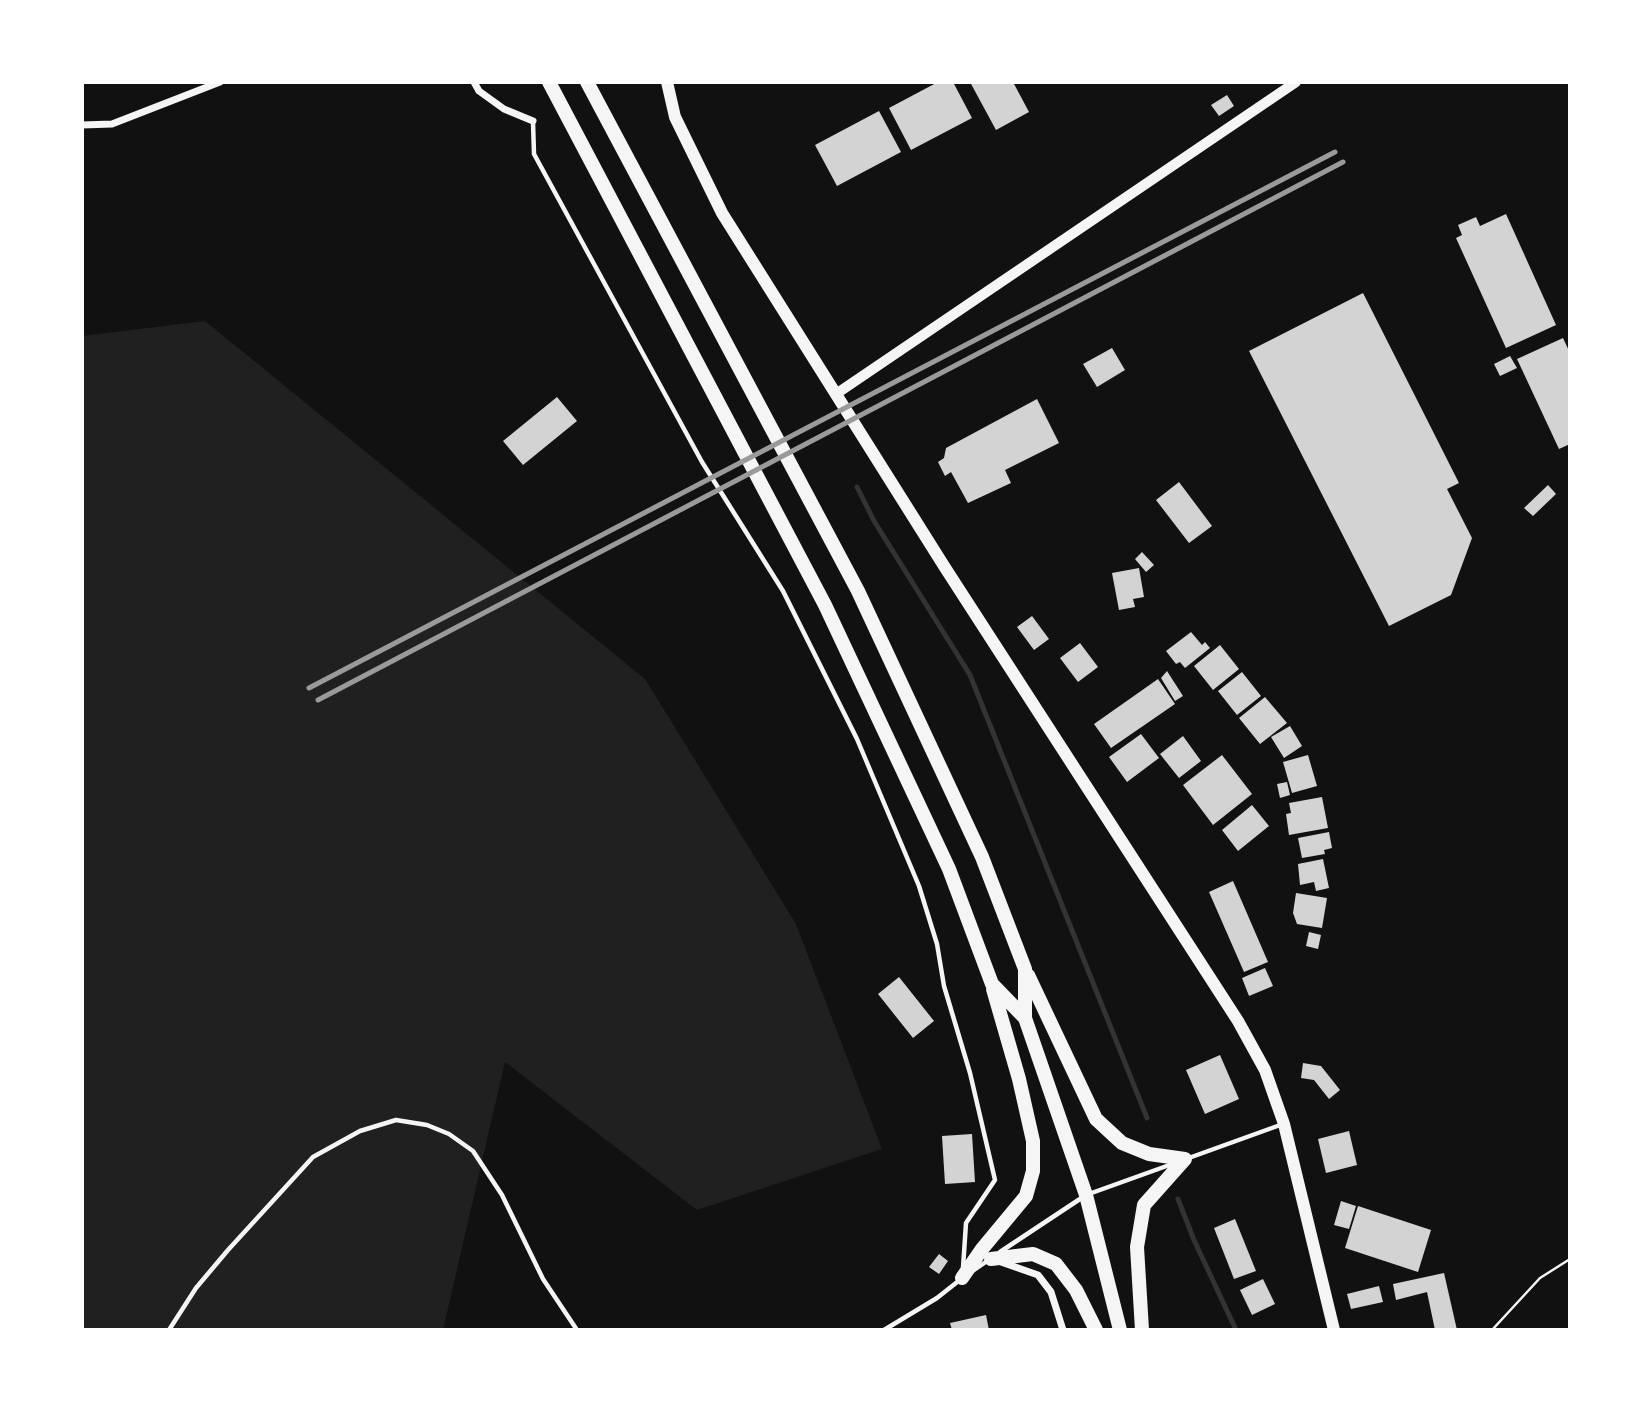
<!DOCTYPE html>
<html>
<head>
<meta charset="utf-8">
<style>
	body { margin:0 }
	#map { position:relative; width:1652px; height:1412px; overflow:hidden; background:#111; font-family:Mulish,sans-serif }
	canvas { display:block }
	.frame { position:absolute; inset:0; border:84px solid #fff; pointer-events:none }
</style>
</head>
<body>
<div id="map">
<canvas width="1652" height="1412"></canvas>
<div class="frame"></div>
</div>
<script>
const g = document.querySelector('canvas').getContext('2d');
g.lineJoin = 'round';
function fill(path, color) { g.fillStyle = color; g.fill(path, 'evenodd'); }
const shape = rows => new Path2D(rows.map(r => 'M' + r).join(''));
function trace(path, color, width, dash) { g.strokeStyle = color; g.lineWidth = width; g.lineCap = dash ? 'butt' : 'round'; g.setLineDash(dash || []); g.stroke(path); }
const green = shape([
	[205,321,645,679,796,924,882,1149,697,1210,505,1062,443,1330,82,1330,82,336]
]);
const stream = shape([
	[857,487,874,521,970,675,1147,1118],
	[1178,1199,1194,1240,1236,1330]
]);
const building = shape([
	[938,82,953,82,972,118,911,150,889,108],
	[970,82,1013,82,1029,112,996,130],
	[1227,95,1234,106,1219,116,1211,105],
	[879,111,901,152,837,186,815,145],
	[1506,214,1556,325,1506,348,1456,238,1462,235,1458,225,1476,217,1480,226],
	[1363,293,1459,483,1447,489,1472,538,1451,595,1389,626,1249,351],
	[1563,338,1570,353,1570,444,1559,449,1517,359],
	[1112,348,1125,370,1097,387,1083,364],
	[1510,356,1517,368,1500,376,1494,364],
	[557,397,577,421,523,465,503,441],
	[1037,399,1059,443,1005,470,1011,483,968,503,951,472,945,476,938,462,944,458,946,448],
	[1179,482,1212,526,1189,543,1156,500],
	[1548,485,1556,494,1533,516,1524,508],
	[1142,552,1154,565,1146,572,1135,559],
	[1139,568,1144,597,1133,599,1135,607,1119,610,1112,573],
	[1032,616,1049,639,1034,650,1017,627],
	[1191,632,1202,645,1205,642,1210,648,1185,668,1180,662,1176,664,1166,651],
	[1080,643,1098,667,1078,682,1060,658],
	[1220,645,1239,669,1213,690,1194,666],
	[1167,671,1183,696,1175,701,1161,678],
	[1242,672,1261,696,1237,715,1218,691],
	[1158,679,1175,704,1111,748,1094,724],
	[1265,697,1287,723,1260,744,1239,718],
	[1290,726,1302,746,1284,758,1271,737],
	[1141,734,1159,758,1127,782,1109,757],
	[1183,736,1201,761,1179,778,1160,754],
	[1222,755,1252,794,1213,825,1183,785],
	[1308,755,1317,786,1292,793,1283,762],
	[1287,782,1290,795,1280,798,1277,784],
	[1322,797,1328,828,1289,835,1286,814,1291,813,1289,803],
	[1252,805,1269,826,1238,851,1222,830],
	[1329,832,1332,848,1324,850,1325,854,1302,858,1298,838],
	[1323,859,1329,888,1316,891,1314,882,1300,885,1298,864],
	[1233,881,1268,962,1244,972,1209,892],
	[1296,893,1327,898,1322,928,1297,924,1293,913],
	[1309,932,1321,935,1318,949,1306,946],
	[1265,968,1273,986,1249,996,1242,978],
	[899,977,934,1021,913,1038,878,994],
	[1220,1055,1239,1099,1205,1114,1186,1070],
	[1303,1063,1321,1066,1340,1090,1329,1099,1314,1080,1301,1078],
	[1349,1131,1357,1165,1326,1173,1318,1139],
	[972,1134,975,1182,945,1184,942,1136],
	[1341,1201,1356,1206,1349,1229,1334,1225],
	[1358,1206,1431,1230,1418,1272,1345,1248],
	[1235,1219,1256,1271,1234,1279,1214,1228],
	[939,1254,948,1261,939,1274,929,1267],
	[1444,1273,1457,1330,1435,1330,1427,1292,1396,1300,1393,1284],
	[1263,1279,1275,1304,1252,1315,1240,1290],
	[1379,1286,1383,1302,1351,1309,1347,1294],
	[986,1315,989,1330,952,1330,950,1323]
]);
const path = shape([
	[1492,1330,1540,1278,1570,1259]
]);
const service = shape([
	[533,122,534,154,702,462,783,591,857,739,919,886,937,944,944,986,970,1073,995,1180,966,1223,963,1268],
	[1186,1159,1283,1124],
	[1000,1252,1086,1195,1175,1163],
	[974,1270,990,1259],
	[169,1330,196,1288,228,1250,313,1157,360,1131,396,1120,427,1125,449,1134,473,1151,502,1195,543,1279,577,1330],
	[884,1330,937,1298,961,1279]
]);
const minor = shape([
	[474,82,479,91,504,109,533,121],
	[82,125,112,124,220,82],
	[1001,1262,1038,1275,1051,1292,1063,1330]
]);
const tertiary = shape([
	[836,394,1296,82]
]);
const secondary = shape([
	[667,82,675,117,722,213,944,566,1238,1021,1265,1070,1284,1124,1334,1330]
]);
const primary = shape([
	[549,82,825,605,949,869,992,984,1025,1018],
	[587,82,858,591,982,857,1025,969,1025,1018,1086,1195,1120,1330],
	[1028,975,1096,1119,1122,1143,1149,1154,1185,1159],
	[991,1259,1033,1254,1056,1264,1076,1290,1096,1330],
	[962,1278,982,1249,1026,1196,1033,1171,1033,1141,1019,1079,993,989],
	[1142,1330,1137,1247,1144,1205,1185,1159]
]);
const rail = shape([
	[309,688,1335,152],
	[318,700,1343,162]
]);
fill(green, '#202020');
trace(stream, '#333', 5);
fill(building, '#d3d3d3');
trace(path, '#f5f5f5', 2.5);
trace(service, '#f5f5f5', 4.5);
trace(minor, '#f5f5f5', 7);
trace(tertiary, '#f5f5f5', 10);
trace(secondary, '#f5f5f5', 12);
trace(primary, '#f5f5f5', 14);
trace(rail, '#9a9a9a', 5);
</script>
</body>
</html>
